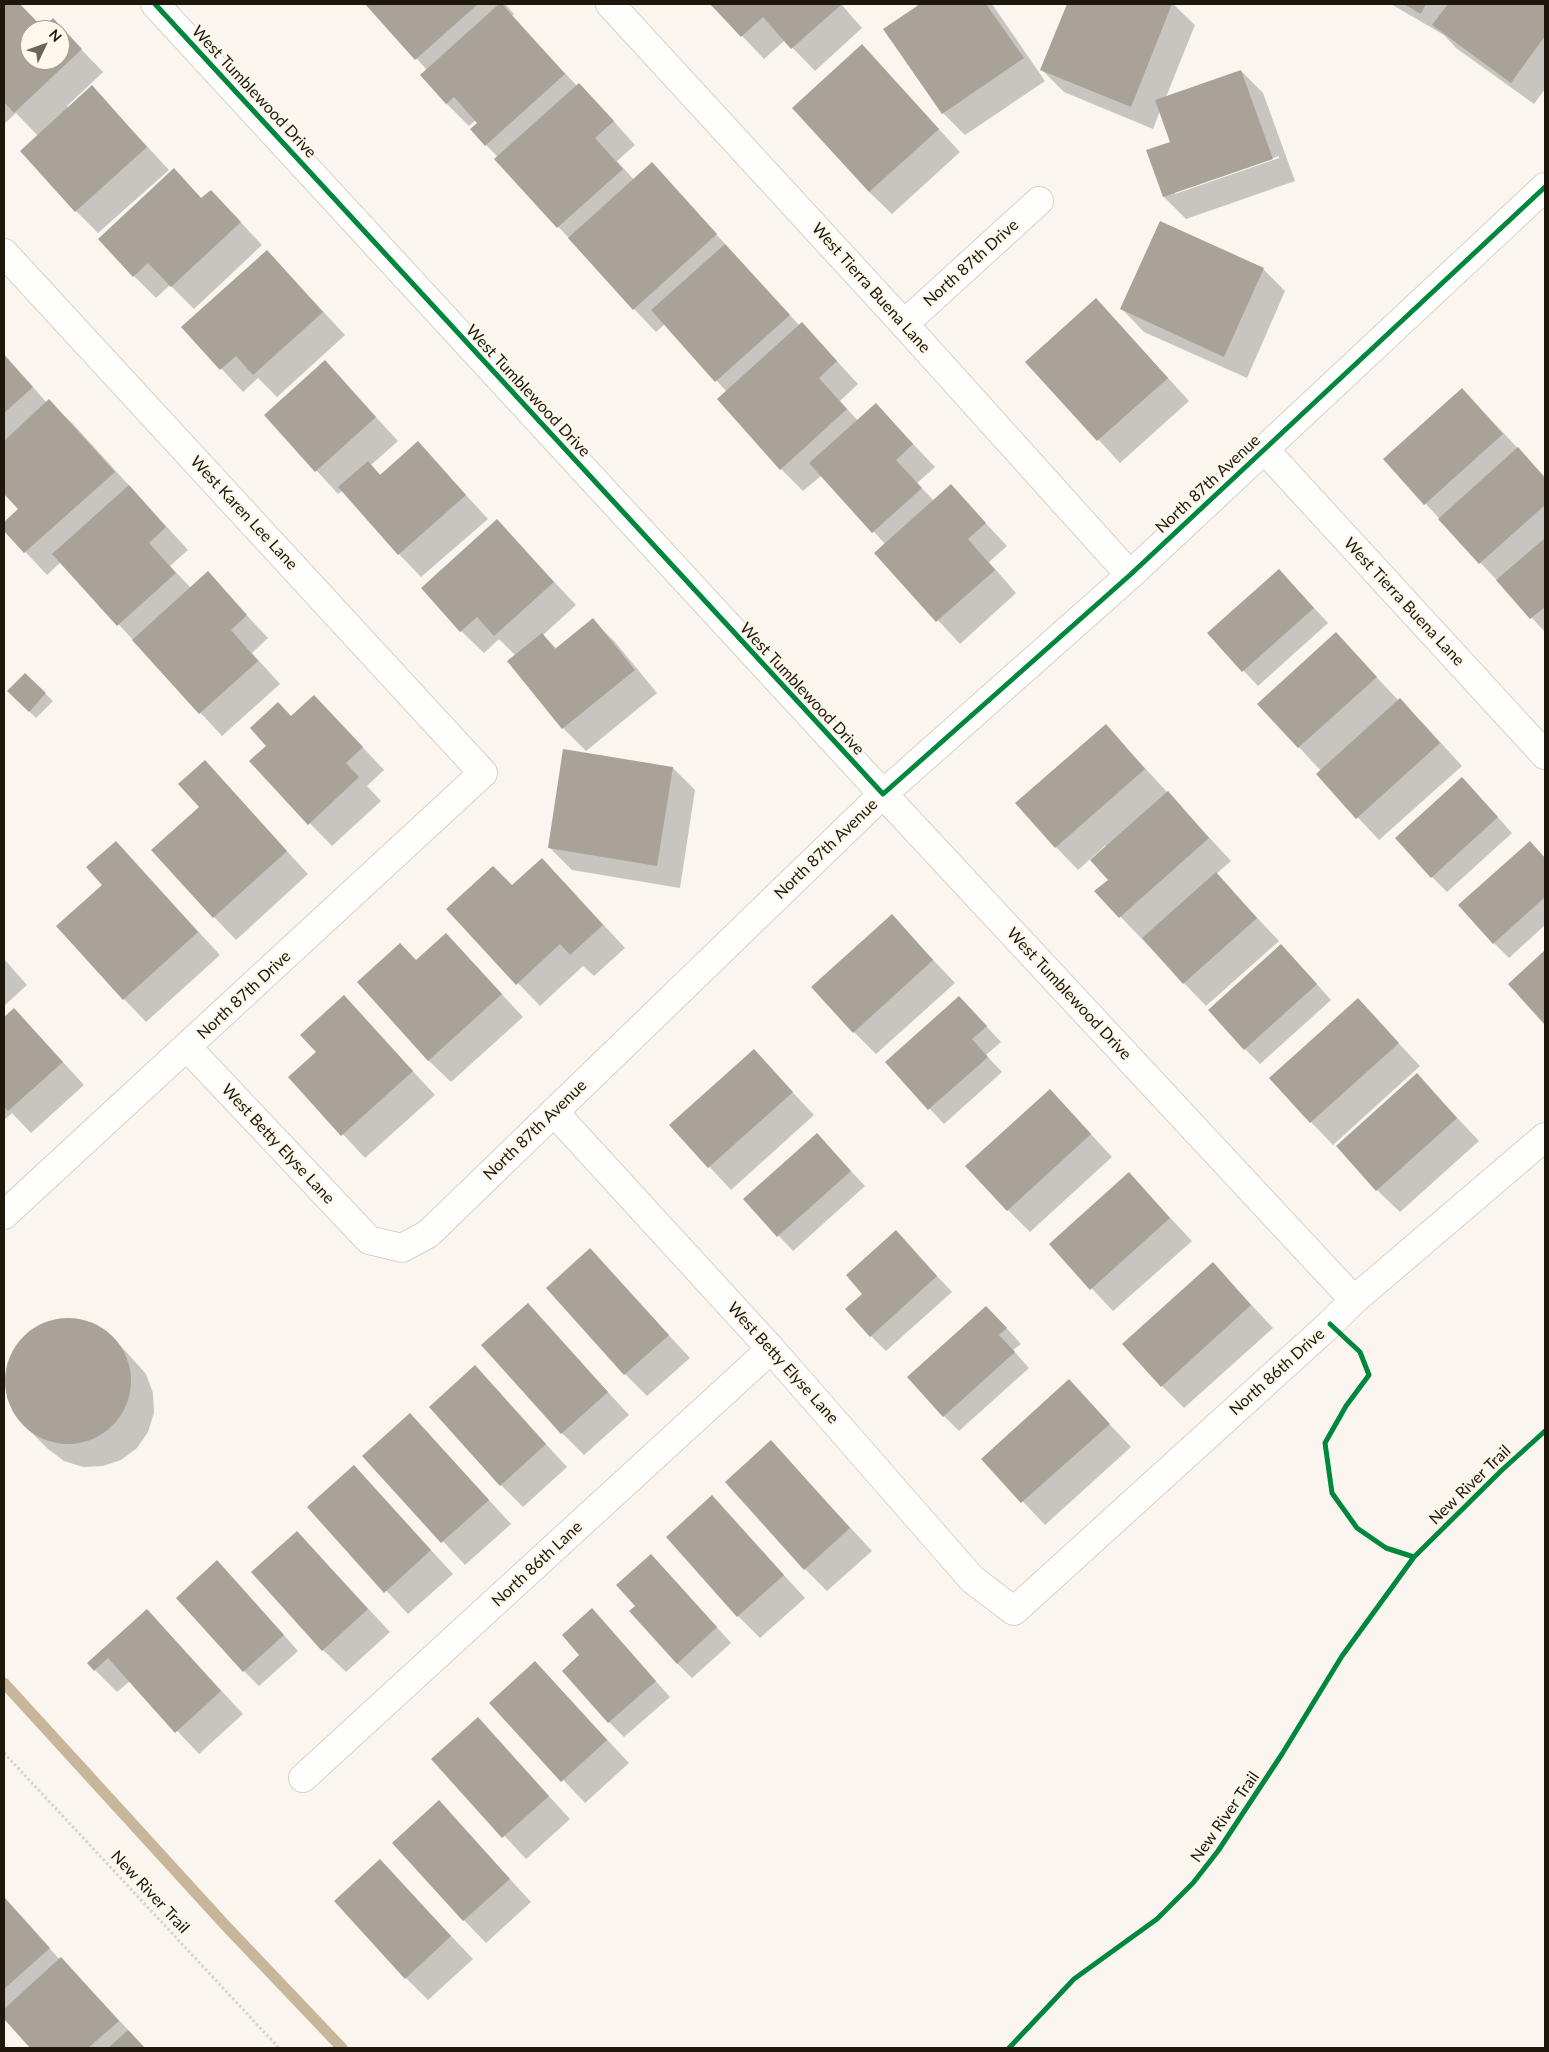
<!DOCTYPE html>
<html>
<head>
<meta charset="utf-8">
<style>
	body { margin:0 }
	#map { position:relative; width:1549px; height:2052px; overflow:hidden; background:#faf6ef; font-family:Lato,sans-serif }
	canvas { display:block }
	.frame { position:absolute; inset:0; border:5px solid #1d170c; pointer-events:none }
	.north { position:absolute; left:20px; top:20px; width:50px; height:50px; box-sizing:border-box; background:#fef7eb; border:1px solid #a49d92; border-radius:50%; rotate:48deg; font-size:14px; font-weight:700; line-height:20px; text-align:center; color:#1d170c }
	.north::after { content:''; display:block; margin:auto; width:18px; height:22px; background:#6a655b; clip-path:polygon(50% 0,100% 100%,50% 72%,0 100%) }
</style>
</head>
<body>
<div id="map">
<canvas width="1549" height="2052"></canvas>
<div class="frame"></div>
<div class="north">N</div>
</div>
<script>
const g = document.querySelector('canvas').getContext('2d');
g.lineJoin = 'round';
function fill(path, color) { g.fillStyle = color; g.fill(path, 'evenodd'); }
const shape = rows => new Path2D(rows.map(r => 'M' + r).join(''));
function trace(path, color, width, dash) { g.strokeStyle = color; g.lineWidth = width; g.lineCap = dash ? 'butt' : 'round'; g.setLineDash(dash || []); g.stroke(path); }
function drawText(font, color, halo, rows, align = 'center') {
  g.font = font + ' Lato,sans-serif'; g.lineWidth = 4.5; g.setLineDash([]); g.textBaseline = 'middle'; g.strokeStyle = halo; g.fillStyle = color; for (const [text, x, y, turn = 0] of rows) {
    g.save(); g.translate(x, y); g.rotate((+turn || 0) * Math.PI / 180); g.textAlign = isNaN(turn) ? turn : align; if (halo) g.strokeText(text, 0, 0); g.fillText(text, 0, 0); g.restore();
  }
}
const shadow = shape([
	[6,4,19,4,44,29,53,20,103,72,67,106,69,108,92,87,169,170,98,233,76,211,38,136,16,113,4,124,4,6],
	[30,30,60,30,60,60,30,60],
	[367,4,505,4,514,14,512,16,577,86,579,84,601,107,635,145,617,161,634,180,652,164,800,326,802,324,824,347,858,384,840,401,858,421,876,405,935,467,917,483,934,501,951,486,1007,546,989,562,1016,593,960,644,876,553,886,545,822,475,803,491,781,469,727,392,665,324,656,332,634,309,496,159,498,157,486,145,479,123,476,120,469,126,447,104,421,75,427,70],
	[712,4,841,4,862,28,815,71,785,40,764,59],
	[922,4,992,4,1045,81,965,135,943,113,885,29],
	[1068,4,1173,4,1195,25,1166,97,1241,71,1263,93,1295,181,1186,219,1164,197,1148,151,1172,143,1160,111,1153,129,1064,92,1042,70],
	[1279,156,1279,158,1175,194,1175,192],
	[1391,4,1545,4,1545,89,1534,104,1456,48,1444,35],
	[862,46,960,152,892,214,869,192],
	[174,170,202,199,233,214,262,245,194,309,170,285,156,298,134,276],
	[267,251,345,335,277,397,258,378,243,392,183,327],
	[1263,269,1285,291,1247,378,1144,332,1122,309],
	[1096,299,1189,401,1120,463,1027,362],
	[4,354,47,403,49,401,72,423,188,550,170,566,191,588,207,573,268,638,252,653,280,684,222,736,61,562,47,575,4,529,4,524,19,509,4,492],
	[325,362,398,441,371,465,381,476,418,443,488,519,421,577,399,554,343,490,338,494,266,415],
	[1462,389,1545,477,1545,632,1384,459],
	[497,521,576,605,543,635,557,649,593,620,615,642,657,693,586,751,563,728,509,662,516,656,499,639,484,653,461,631],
	[1279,570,1328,623,1258,686,1209,634],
	[1336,634,1399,701,1422,722,1462,766,1379,840,1317,774,1321,771,1259,704],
	[25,674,53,701,36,718,9,691],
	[291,717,336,719,384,770,367,786,381,801,332,846,250,762,267,746],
	[1106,726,1231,861,1216,874,1279,941,1206,1006,1096,891,1109,880,1106,845,1078,870,1056,847],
	[564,750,673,768,695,790,680,888,572,870,549,847],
	[205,762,308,874,236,940,214,917,200,807],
	[1477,794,1512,833,1447,892,1432,877],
	[116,842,220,955,146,1022,124,999,104,885],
	[1530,842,1545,858,1545,925,1509,958,1494,943],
	[564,882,625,948,594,976,583,966,540,1006,448,910,512,887],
	[892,916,955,983,876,1054,854,1032],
	[446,934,523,1017,451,1082,428,1060,417,961],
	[1545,952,1545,1023,1510,984],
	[4,959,27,985,4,1006],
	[1296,961,1331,1000,1260,1064,1245,1049],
	[344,997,435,1095,365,1158,290,1077,318,1052],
	[959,997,1001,1042,986,1055,1002,1072,944,1124,887,1063],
	[1358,1000,1420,1066,1333,1145,1311,1122],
	[14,1009,84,1085,31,1133,12,1113,4,1120,4,1019],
	[754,1051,814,1115,731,1190,671,1125],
	[1417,1075,1479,1141,1400,1212,1377,1190],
	[1050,1090,1112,1157,1030,1232,1008,1210],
	[817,1135,865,1186,793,1251,745,1199],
	[1129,1174,1192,1241,1113,1311,1050,1244],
	[896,1232,952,1292,886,1351,871,1336,864,1294],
	[590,1250,690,1358,647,1396,625,1374],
	[1213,1264,1273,1328,1184,1408,1162,1386],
	[528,1305,629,1415,584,1455,562,1433],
	[72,1319,93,1323,111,1335,146,1374,153,1393,154,1413,148,1432,137,1448,121,1460,103,1466,83,1467,64,1461,48,1449,25,1426,12,1408,6,1387,7,1366,16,1346,31,1331,50,1321],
	[1001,1322,1021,1344,1013,1350,1029,1368,959,1431,944,1416],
	[475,1367,567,1467,523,1507,501,1485],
	[1069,1381,1131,1447,1045,1525,983,1459],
	[410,1414,511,1524,465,1565,364,1456],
	[771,1442,872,1551,827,1591,805,1569],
	[354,1467,453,1574,408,1614,309,1507],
	[712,1497,805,1598,760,1638,738,1616],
	[297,1532,390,1632,346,1672,323,1650],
	[666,1571,731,1643,692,1678,677,1663,637,1606],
	[232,1577,298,1651,259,1686,244,1671],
	[147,1610,243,1714,199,1754,130,1681,117,1692,95,1670],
	[592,1610,670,1697,624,1737,609,1722,581,1655],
	[535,1662,629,1763,585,1803,491,1703],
	[478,1719,570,1819,526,1859,433,1759],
	[439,1802,531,1902,486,1943,464,1920],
	[380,1861,473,1959,428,2000,406,1978],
	[4,1897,60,1960,76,1974,145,2048,31,2048,4,2018]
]);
const stream = shape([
	[4,1683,225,1925,342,2048]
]);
const building = shape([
	[4,4,20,4,43,28,53,18,82,49,14,113,4,102],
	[30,30,60,30,60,60,30,60],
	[365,4,478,4,415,60],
	[499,4,502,4,565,74,485,146,470,129,477,123,454,97,446,104,420,75],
	[710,4,842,4,791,49,763,17,741,37],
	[920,4,986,4,1024,58,942,114,883,29],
	[1067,4,1172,4,1131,107,1040,70],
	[1404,4,1426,4,1421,14],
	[1448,4,1545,4,1545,36,1511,83,1432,25],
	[862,44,939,129,869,192,792,108],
	[1241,70,1273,159,1163,197,1146,150,1170,142,1155,100],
	[579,83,614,121,595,138,623,169,557,228,494,159],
	[92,85,147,147,75,212,20,151],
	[652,162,717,234,633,310,568,238],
	[174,168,201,198,211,190,241,222,171,287,148,263,133,277,98,239],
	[1160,221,1264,268,1224,357,1120,309],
	[725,244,790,315,715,382,651,310],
	[267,250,323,312,253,375,236,356,220,370,181,327],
	[1096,298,1168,378,1097,441,1025,362],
	[802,322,837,361,819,378,847,409,780,470,717,399],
	[4,355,33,387,4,413],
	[325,360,376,417,315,472,264,415],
	[1462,388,1503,434,1424,505,1383,459],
	[49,399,115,472,24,553,4,531,4,522,18,509,4,494,4,441],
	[876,403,913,444,896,460,922,488,872,533,809,463],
	[418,441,466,495,398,555,338,487,368,461,380,475],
	[1518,447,1545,478,1545,505,1479,564,1438,519],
	[951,484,986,523,968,539,995,570,936,622,874,553],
	[129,485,166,527,149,543,176,573,117,626,52,554],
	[497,519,554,582,494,636,477,617,460,632,421,588],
	[1545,538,1545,607,1530,619,1496,580],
	[1279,569,1314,608,1242,672,1207,633],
	[208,571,247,615,231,630,258,661,199,714,132,640],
	[593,618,635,670,562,729,507,661,542,633,555,649],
	[1336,632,1377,677,1298,748,1257,704],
	[25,673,46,693,29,712,7,691],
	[314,695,363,747,346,763,359,777,308,825,249,761,266,746,250,728,278,702,291,716],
	[1400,698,1440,743,1356,819,1316,774],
	[1106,724,1145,769,1055,848,1015,803],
	[563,749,673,767,657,866,548,848],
	[205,760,287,851,213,918,151,850,199,807,178,784],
	[1462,777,1498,817,1431,878,1395,838],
	[1168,791,1209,838,1119,918,1094,891,1108,880,1090,860],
	[116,841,198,932,123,1000,56,926,102,885,86,867],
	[1530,841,1545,858,1545,897,1493,944,1458,905],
	[542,858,603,925,570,955,560,944,516,985,446,909,493,866,512,885],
	[1216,872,1257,918,1183,984,1142,938],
	[892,914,933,960,853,1033,811,987],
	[446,933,502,994,428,1061,357,982,400,943,416,960],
	[1281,944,1317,984,1244,1050,1208,1010],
	[1545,950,1545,1025,1508,984],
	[344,995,413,1071,341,1136,288,1077,316,1052,300,1035],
	[959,996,987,1026,972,1039,988,1057,928,1110,885,1062],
	[1358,998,1399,1043,1310,1123,1269,1078],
	[14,1008,63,1062,8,1111,4,1107,4,1017],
	[754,1049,793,1092,708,1168,669,1125],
	[1417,1073,1457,1118,1376,1191,1336,1146],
	[1050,1089,1091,1134,1007,1211,965,1166],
	[817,1133,851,1171,777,1237,743,1199],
	[1129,1172,1170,1218,1090,1290,1049,1244],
	[896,1230,937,1276,870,1337,845,1309,862,1294,846,1275],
	[590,1248,669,1335,624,1375,546,1288],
	[1213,1262,1251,1305,1161,1387,1122,1344],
	[528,1303,608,1392,561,1434,481,1345],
	[986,1306,1007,1328,999,1335,1015,1352,943,1417,907,1377],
	'5 1381a63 63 0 1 1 126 0a63 63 0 1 1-126 0Z',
	[475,1365,546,1444,500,1486,429,1407],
	[1069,1379,1110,1424,1021,1503,981,1459],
	[410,1413,489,1500,441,1543,362,1456],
	[771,1440,850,1528,804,1570,725,1482],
	[354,1465,431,1550,384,1593,307,1507],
	[712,1495,784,1575,737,1617,666,1537],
	[297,1531,368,1609,322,1651,251,1572],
	[651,1554,717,1627,677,1664,629,1611,635,1606,616,1585],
	[217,1560,284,1635,243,1672,176,1598],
	[592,1608,656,1681,608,1723,562,1671,579,1655,562,1635],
	[147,1609,221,1691,175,1733,108,1658,94,1671,87,1663],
	[535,1661,607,1740,561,1782,489,1703],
	[478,1717,549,1796,502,1838,431,1759],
	[439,1800,510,1879,463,1921,392,1843],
	[380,1859,451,1936,405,1979,334,1901],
	[4,1897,50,1948,4,1989],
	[61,1957,119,2021,88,2048,30,2048,4,2019,4,2009],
	[128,2030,145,2048,108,2048]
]);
const path = shape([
	[1354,1346,1360,1352,1369,1375,1346,1406,1325,1443,1332,1493,1357,1528,1386,1548,1414,1557],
	[4,1753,279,2048]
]);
const minor = shape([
	[155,4,883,794,1354,1300],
	[610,4,904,324,1130,575],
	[4,253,483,773,4,1215],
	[904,324,1039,201],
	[1264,449,1545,755],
	[187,1047,369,1240,402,1248,428,1234,883,794,1130,575,1545,187],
	[554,1112,771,1349,972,1579,1014,1611,1330,1324,1354,1300,1545,1137],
	[303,1778,771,1349]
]);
const cycleway = shape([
	[155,4,883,794,1130,575,1545,187],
	[1330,1324,1360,1352,1369,1375,1346,1406,1325,1443,1332,1493,1357,1528,1386,1548,1414,1557],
	[1009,2048,1074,1979,1157,1919,1193,1883,1218,1851,1282,1754,1342,1656,1414,1557,1502,1470,1545,1431]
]);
const streetNames = [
	["West Tumblewood Drive",254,92,47],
	["North 87th Drive",971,263,-42],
	["West Tierra Buena Lane",871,288,48],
	["West Tumblewood Drive",528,391,47],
	["North 87th Avenue",1208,484,-43],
	["West Karen Lee Lane",244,513,47],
	["West Tierra Buena Lane",1404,602,47],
	["West Tumblewood Drive",802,689,47],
	["North 87th Avenue",826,849,-44],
	["West Tumblewood Drive",1069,994,47],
	["North 87th Drive",244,995,-43],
	["North 87th Avenue",535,1130,-44],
	["West Betty Elyse Lane",278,1144,47],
	["West Betty Elyse Lane",783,1363,48],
	["North 86th Drive",1277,1372,-42],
	["New River Trail",1470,1485,-44],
	["North 86th Lane",537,1564,-43],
	["New River Trail",1225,1817,-55],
	["New River Trail",150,1892,47]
];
fill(shadow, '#0003');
trace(stream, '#c7b699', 11);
fill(building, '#a8a298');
trace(minor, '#d7d1c9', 30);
trace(path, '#d5d3d1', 3, [2.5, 2.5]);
trace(minor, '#fefefd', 28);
trace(cycleway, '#00873e', 5);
drawText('16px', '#1d170c', '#fef7eb', streetNames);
</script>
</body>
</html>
